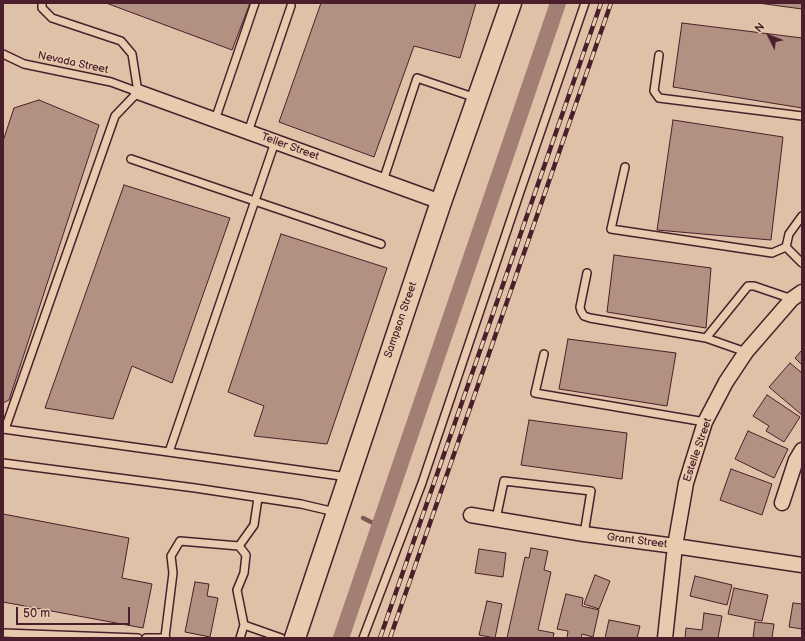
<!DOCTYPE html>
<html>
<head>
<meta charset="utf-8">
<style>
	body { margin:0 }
	#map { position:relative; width:805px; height:641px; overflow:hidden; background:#dec1a6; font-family:"Balsamiq Sans",sans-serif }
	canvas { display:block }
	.frame { position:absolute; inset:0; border:4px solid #4a1f2b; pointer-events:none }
	.north { position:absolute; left:749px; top:16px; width:40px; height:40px; -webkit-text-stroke:3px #e8cbae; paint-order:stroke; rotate:312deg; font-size:11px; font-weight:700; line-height:16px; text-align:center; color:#4a1f2b }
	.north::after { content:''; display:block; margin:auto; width:14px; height:18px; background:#4a1f2b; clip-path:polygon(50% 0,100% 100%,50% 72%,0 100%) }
	.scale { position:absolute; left:16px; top:607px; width:114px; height:18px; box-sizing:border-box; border:2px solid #4a1f2b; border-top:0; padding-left:5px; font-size:12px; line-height:14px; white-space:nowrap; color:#4a1f2b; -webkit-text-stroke:3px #e8cbae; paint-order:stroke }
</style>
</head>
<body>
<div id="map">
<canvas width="805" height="641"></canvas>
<div class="frame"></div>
<div class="north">N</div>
<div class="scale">50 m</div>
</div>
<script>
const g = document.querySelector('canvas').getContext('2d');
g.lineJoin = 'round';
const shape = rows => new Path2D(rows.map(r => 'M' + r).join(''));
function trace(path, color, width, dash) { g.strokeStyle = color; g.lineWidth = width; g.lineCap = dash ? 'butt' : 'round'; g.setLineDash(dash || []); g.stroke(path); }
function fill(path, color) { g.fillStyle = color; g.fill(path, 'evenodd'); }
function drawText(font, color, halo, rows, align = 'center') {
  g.font = font + ' "Balsamiq Sans",sans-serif'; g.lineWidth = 3; g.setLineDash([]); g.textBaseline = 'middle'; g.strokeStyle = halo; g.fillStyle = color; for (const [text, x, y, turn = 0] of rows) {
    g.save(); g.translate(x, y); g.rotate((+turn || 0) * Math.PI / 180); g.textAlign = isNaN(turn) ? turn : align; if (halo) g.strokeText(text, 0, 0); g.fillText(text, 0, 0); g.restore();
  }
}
const stream = shape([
	[363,518,379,526]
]);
const canal = shape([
	[341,638,558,3]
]);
const building = shape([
	[106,3,250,3,232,50,106,3],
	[321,3,476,3,460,58,414,46,374,157,279,122,321,3],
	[758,3,802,3,802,9,758,3],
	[682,23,802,38,802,108,673,87,682,23],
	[39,100,99,125,9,400,3,403,3,141,14,108,39,100],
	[673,120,783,137,771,240,657,230,673,120],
	[124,185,230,218,172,383,132,366,113,419,45,408,124,185],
	[281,234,387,268,327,444,254,436,264,406,228,392,281,234],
	[614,255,711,268,706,328,607,312,614,255],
	[568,339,676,353,667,406,559,389,568,339],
	[802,350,802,365,795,358,802,350],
	[790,363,802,373,802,415,769,387,790,363],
	[767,395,800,417,784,442,766,431,769,426,753,416,767,395],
	[529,420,627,433,622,479,521,465,529,420],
	[748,431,788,449,774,478,735,459,748,431],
	[731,469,772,484,762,515,720,500,731,469],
	[3,514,129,538,122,578,152,584,143,628,3,602,3,514],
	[531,548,548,551,544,570,551,572,538,630,554,633,553,638,507,638,525,557,529,558,531,548],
	[479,549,506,553,503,577,475,573,479,549],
	[595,575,610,581,599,609,584,604,595,575],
	[695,576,732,585,727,605,690,596,695,576],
	[195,582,209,584,207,596,218,598,210,637,185,632,195,582],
	[734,588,768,595,762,621,728,614,734,588],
	[566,594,583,598,582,606,599,610,593,637,582,634,581,638,567,638,568,631,557,629,566,594],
	[487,601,502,604,495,638,479,635,487,601],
	[793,603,802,604,802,629,789,627,793,603],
	[704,613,722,616,718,638,685,638,686,628,702,630,704,613],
	[609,620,640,626,637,638,605,638,609,620],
	[755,622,774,624,772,638,753,638,755,622]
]);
const lane = shape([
	[42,3,42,8,52,18,121,41,132,54,138,92],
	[3,54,24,64,111,82,138,92],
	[659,55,654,91,659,98,802,116],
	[215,120,255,3],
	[248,132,291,6],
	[131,159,381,244],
	[625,167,611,229,772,253,786,247,802,263],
	[383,181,417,78,476,98],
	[786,247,789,234,802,216],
	[587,273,580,307,581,311,584,316,590,318,706,338],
	[746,352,706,338,748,286,754,286,792,299],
	[544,354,535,393,705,422],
	[3,429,348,477],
	[5,429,115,116,138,92],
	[169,452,275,142],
	[3,463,195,488,301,504,335,512],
	[496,519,504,481,591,491,584,534],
	[239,546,254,525,258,498],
	[244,625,281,638],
	[3,633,138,638],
	[146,638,166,638],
	[166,638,165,637,173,573,171,556,180,541,239,546,246,555,244,573,237,590,244,625,240,638],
	[363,638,422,483,520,192,585,3]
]);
const street = shape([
	[138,92,441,202],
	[782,503,796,460,802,450],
	[471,515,584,534,675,546,802,565],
	[665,638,675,546,686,483,705,422,726,382,746,352,792,299,802,292]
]);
const secondary = shape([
	[295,638,441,202,511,3]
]);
const rail = shape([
	[380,638,601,3],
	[390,638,611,3]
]);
const streetNames = [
	["Nevada Street",73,63,12],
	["Teller Street",290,147,20],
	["Sampson Street",401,320,-71],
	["Estelle Street",698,450,-71],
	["Grant Street",637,541,7]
];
trace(stream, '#7f5857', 4.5);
trace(canal, '#a27e74', 16);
fill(building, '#b29182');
trace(building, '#4a1f2b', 1);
trace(lane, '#4a1f2b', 10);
trace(street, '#4a1f2b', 17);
trace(secondary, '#4a1f2b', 23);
trace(lane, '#e8cbae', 7);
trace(street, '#e8cbae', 14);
trace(secondary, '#e8cbae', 20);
trace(rail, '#4a1f2b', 4.5);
trace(rail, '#e8cbae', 3, [9]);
drawText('11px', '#4a1f2b', '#e8cbae', streetNames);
</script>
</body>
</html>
